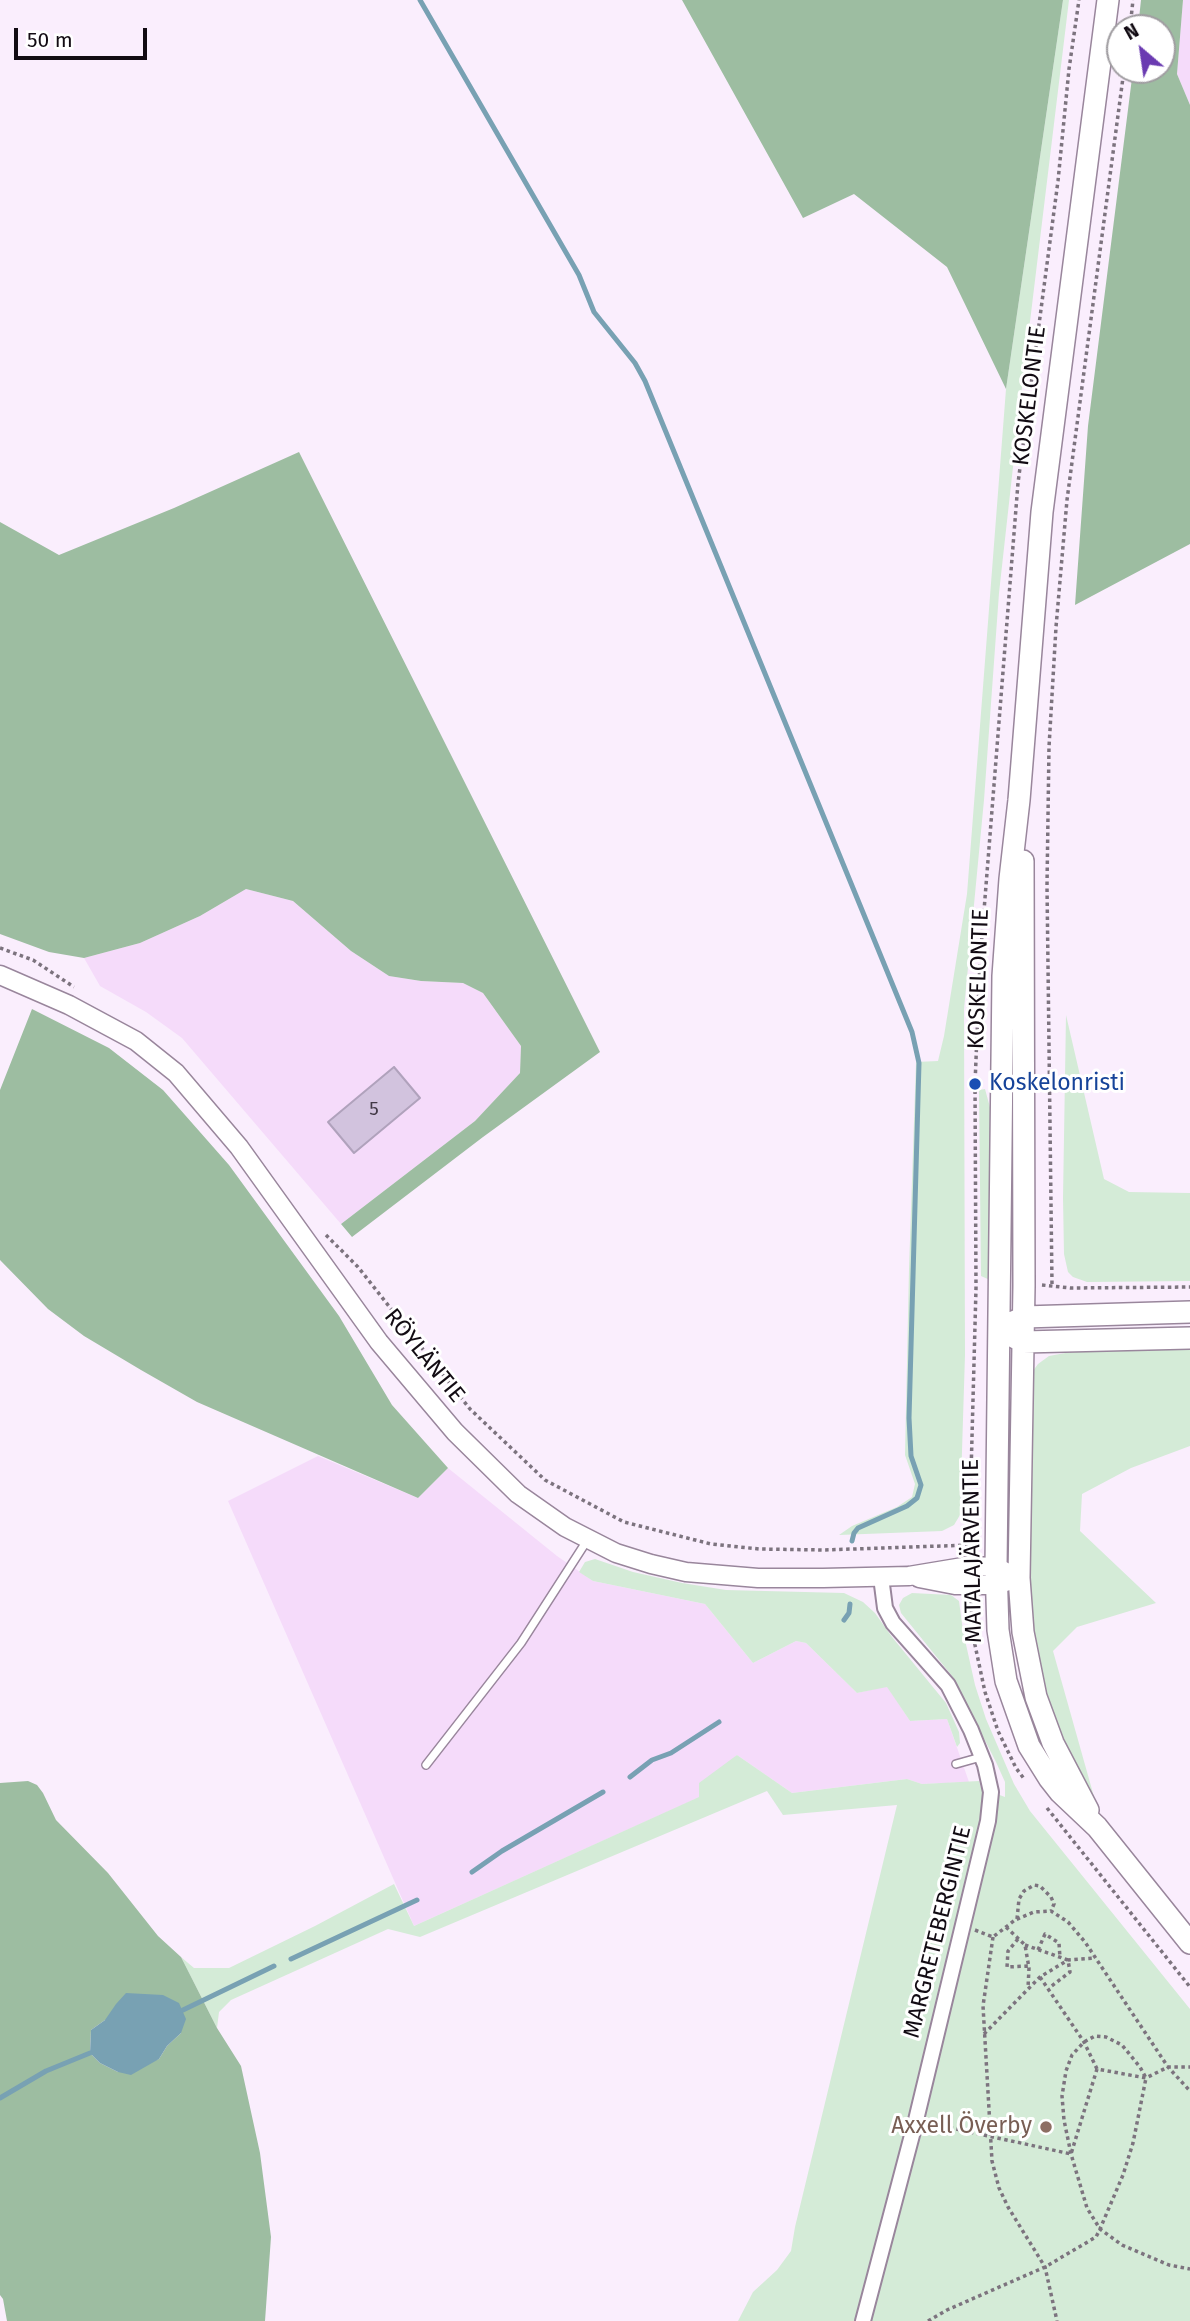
<!DOCTYPE html>
<html>
<head>
<meta charset="utf-8">
<style>
	body { margin:0 }
	#map { position:relative; width:1190px; height:2321px; overflow:hidden; background:#faeefd; font-family:"Fira Sans",sans-serif }
	canvas { display:block }
	.north { position:absolute; left:1106px; top:14px; width:70px; height:70px; box-sizing:border-box; background:#fff; border:2px solid #a09da1; border-radius:50%; rotate:331deg; font-size:19px; font-weight:700; line-height:28px; text-align:center; color:#120b13 }
	.north::after { content:''; display:block; margin:auto; width:24px; height:32px; background:#6a3ab1; clip-path:polygon(50% 0,100% 100%,50% 72%,0 100%) }
	.scale { position:absolute; left:14px; top:28px; width:133px; height:32px; box-sizing:border-box; border:4px solid #120b13; border-top:0; padding-left:9px; font-size:21px; line-height:24px; white-space:nowrap; color:#120b13; -webkit-text-stroke:5px #fff; paint-order:stroke }
</style>
</head>
<body>
<div id="map">
<canvas width="1190" height="2321"></canvas>
<div class="north">N</div>
<div class="scale">50 m</div>
</div>
<script>
const g = document.querySelector('canvas').getContext('2d');
g.lineJoin = 'round';
function fill(path, color) { g.fillStyle = color; g.fill(path, 'evenodd'); }
const shape = rows => new Path2D(rows.map(r => 'M' + r).join(''));
function trace(path, color, width, dash) { g.strokeStyle = color; g.lineWidth = width; g.lineCap = dash ? 'butt' : 'round'; g.setLineDash(dash || []); g.stroke(path); }
function drawText(font, color, halo, rows, align = 'center') {
  g.font = font + ' "Fira Sans",sans-serif'; g.lineWidth = 6; g.setLineDash([]); g.textBaseline = 'middle'; g.strokeStyle = halo; g.fillStyle = color; for (const [text, x, y, turn = 0] of rows) {
    g.save(); g.translate(x, y); g.rotate((+turn || 0) * Math.PI / 180); g.textAlign = isNaN(turn) ? turn : align; if (halo) g.strokeText(text, 0, 0); g.fillText(text, 0, 0); g.restore();
  }
}
const built = shape([
	[1183,0,1190,0,1190,105,1177,74],
	[246,889,293,901,351,951,389,976,421,981,463,983,483,993,521,1046,520,1073,475,1121,341,1224,182,1038,146,1012,100,986,84,958,140,943,200,916],
	[318,1456,418,1498,448,1468,557,1556,593,1581,705,1604,753,1663,796,1641,806,1643,857,1693,887,1686,910,1721,947,1719,969,1782,922,1784,907,1779,792,1793,737,1755,700,1797,414,1926,228,1501]
]);
const green = shape([
	[1063,0,1069,0,1020,404,999,593,984,800,964,1009,965,1355,960,1515,954,1525,942,1531,839,1535,852,1526,897,1507,912,1497,915,1484,905,1455,909,1269,916,1062,938,1061,944,1036,967,894,1006,389],
	[1066,1015,1104,1179,1129,1192,1190,1193,1190,1281,1087,1282,1073,1277,1068,1272,1064,1254,1063,1198],
	[985,1089,994,1122,990,1280,981,1276,979,1090],
	[1087,1349,1190,1350,1190,1446,1131,1468,1082,1494,1080,1531,1156,1603,1077,1627,1053,1651,1098,1811,1052,1724,1033,1654,1027,1586,1030,1375,1038,1364,1049,1356],
	[595,1559,633,1572,682,1583,726,1590,844,1593,863,1602,875,1613,892,1637,946,1703,959,1732,960,1743,957,1747,947,1719,910,1721,887,1687,857,1693,806,1643,796,1641,753,1663,705,1604,593,1581,579,1572,585,1562],
	[912,1593,951,1595,959,1601,963,1631,975,1685,986,1719,1014,1784,1030,1811,1190,2009,1190,2321,738,2321,753,2292,777,2270,791,2251,795,2227,897,1805,783,1815,767,1791,420,1937,388,1929,231,2000,219,2012,217,2028,181,1957,194,1968,229,1968,315,1926,394,1884,414,1926,699,1797,699,1783,737,1755,792,1793,907,1779,922,1784,979,1781,981,1788,1005,1797,1005,1782,996,1762,952,1676,901,1613,899,1605,903,1598]
]);
const forest = shape([
	[682,0,1063,0,1006,389,947,267,854,194,803,218],
	[1141,0,1183,0,1177,74,1190,105,1190,544,1075,605,1088,426,1133,70,1162,70,1162,28,1138,28],
	[299,452,600,1052,483,1137,352,1237,341,1224,475,1121,520,1073,521,1046,483,993,463,983,421,981,389,976,351,951,293,901,246,889,200,916,140,943,84,958,49,952,0,934,0,522,59,555,174,508],
	[32,1009,109,1048,163,1090,229,1165,339,1316,392,1405,448,1468,418,1498,197,1402,141,1370,84,1336,48,1309,0,1260,0,1090],
	[28,1781,37,1785,43,1793,56,1820,108,1873,158,1936,181,1957,217,2028,241,2066,260,2153,271,2237,265,2321,7,2321,3,2299,0,2295,0,1783],
	[105,2020,181,2033,167,2046,159,2059,118,2072,100,2063,90,2053,91,2030]
]);
const water = shape([
	[126,1993,163,1995,179,2003,186,2019,181,2033,167,2046,159,2059,131,2075,118,2072,100,2063,90,2053,91,2030,105,2020,116,2004]
]);
const stream = shape([
	[420,0,579,275,594,312,635,363,645,381,912,1032,919,1063,909,1418,911,1456,921,1485,917,1498,907,1506,858,1528,854,1533,852,1541],
	[844,1620,849,1613,850,1604],
	[630,1777,652,1760,671,1753,719,1722],
	[472,1872,502,1851,603,1792],
	[291,1959,417,1900],
	[183,2010,274,1966],
	[0,2098,46,2071,90,2053]
]);
const building = shape([
	[394,1067,420,1098,354,1153,328,1122,394,1067]
]);
const path = shape([
	[1130,28,1133,0],
	[0,948,33,960,74,987],
	[326,1235,358,1267,470,1409,545,1480,624,1522,711,1544,759,1549,824,1550,970,1545],
	[1052,1284,1047,886,1049,747,1056,627,1067,500,1124,70],
	[1042,1285,1070,1288,1190,1287],
	[969,1549,976,1288,975,1084,980,961,1018,483,1058,181,1069,69,1079,0],
	[971,1602,972,1631,985,1692,998,1731,1016,1768,1025,1780],
	[1047,1808,1190,1987],
	[1017,1919,1019,1899,1024,1891,1034,1885,1040,1886,1051,1897,1054,1904,1051,1911],
	[1006,1927,1025,1945,1029,1968,1028,1988],
	[975,1930,993,1937,1015,1920,1034,1912,1051,1911,1068,1922,1085,1942,1168,2067,1190,2091],
	[993,1937,983,2006,992,2161,999,2188,1008,2207,1045,2267,1057,2321],
	[1018,1939,1008,1951,1007,1967,1029,1966],
	[1025,1945,1068,1960,1070,1972,1049,1988],
	[1038,1950,1045,1934,1059,1943,1060,1958],
	[1040,1977,1084,2042,1097,2069],
	[984,2034,1040,1977,1068,1960,1095,1958],
	[929,2123,1071,2154,1097,2069,1146,2078,1168,2067,1190,2067],
	[928,2321,947,2310,1045,2267,1096,2237,1100,2229,1123,2175,1133,2143,1146,2078,1140,2067,1122,2045,1106,2037,1095,2036,1084,2042,1072,2055,1066,2071,1062,2096,1064,2120,1071,2154,1087,2208,1100,2229,1122,2245,1169,2265,1190,2269]
]);
const service = shape([
	[956,1764,981,1757],
	[426,1765,521,1643,588,1539]
]);
const minor = shape([
	[863,2321,916,2120,988,1821,991,1792,985,1765,971,1730,948,1685,893,1623,885,1608,881,1577]
]);
const tertiary = shape([
	[0,975,69,1005,136,1041,176,1073,239,1147,379,1342,455,1432,518,1494,565,1527,616,1553,651,1564,686,1572,758,1578,823,1578,909,1576,969,1566,996,1567,1006,1572],
	[919,1578,955,1585,996,1585,1009,1581]
]);
const secondary = shape([
	[1108,0,1042,512,1019,800,1010,879,1003,976,996,1567,998,1630,1006,1681,1029,1746,1049,1778,1060,1792,1097,1827,1190,1943],
	[1023,861,1024,1286,1019,1578,1023,1632,1036,1697,1053,1743,1088,1810],
	[1011,1323,1024,1317,1190,1312],
	[1010,1335,1023,1342,1190,1338]
]);
const markers = [
	[975,1084,7,"#1a4fb4"],
	[1046,2127,7,"#8d6e63"]
];
const numberNames = [
	["5",374,1110]
];
const streetNames = [
	["KOSKELONTIE",1030,396,-83],
	["KOSKELONTIE",979,979,-88],
	["RÖYLÄNTIE",424,1356,51],
	["MATALAJÄRVENTIE",973,1551,-91],
	["MARGRETEBERGINTIE",938,1932,-76]
];
const transitNames = [
	["Koskelonristi",989,1084]
];
const educationNames = [
	["Axxell Överby",1032,2127]
];
fill(built, '#f5dbfa');
fill(green, '#d4ebd7');
fill(forest, '#9dbda1');
fill(water, '#78a1b3');
trace(stream, '#78a1b3', 5);
fill(building, '#d2c3de');
trace(building, '#b0a2bc', 2);
trace(service, '#99869c', 10);
trace(minor, '#99869c', 18);
trace(tertiary, '#99869c', 21);
trace(secondary, '#99869c', 24);
trace(path, '#7c737e', 3.5, [3.5, 3.5]);
trace(service, '#fff', 7);
trace(minor, '#fff', 14);
trace(tertiary, '#fff', 18);
trace(secondary, '#fff', 21);
for (const [x, y, r, color] of markers) { const dot = new Path2D(); dot.arc(x, y, r, 0, 2 * Math.PI); g.fillStyle = color; g.fill(dot); trace(dot, '#fff', 2.5); }
drawText('19px', '#423946', null, numberNames);
drawText('23px', '#120b13', '#fff', streetNames);
drawText('23px', '#164399', '#fff', transitNames, 'left');
drawText('23px', '#785e54', '#fff', educationNames, 'right');
</script>
</body>
</html>
